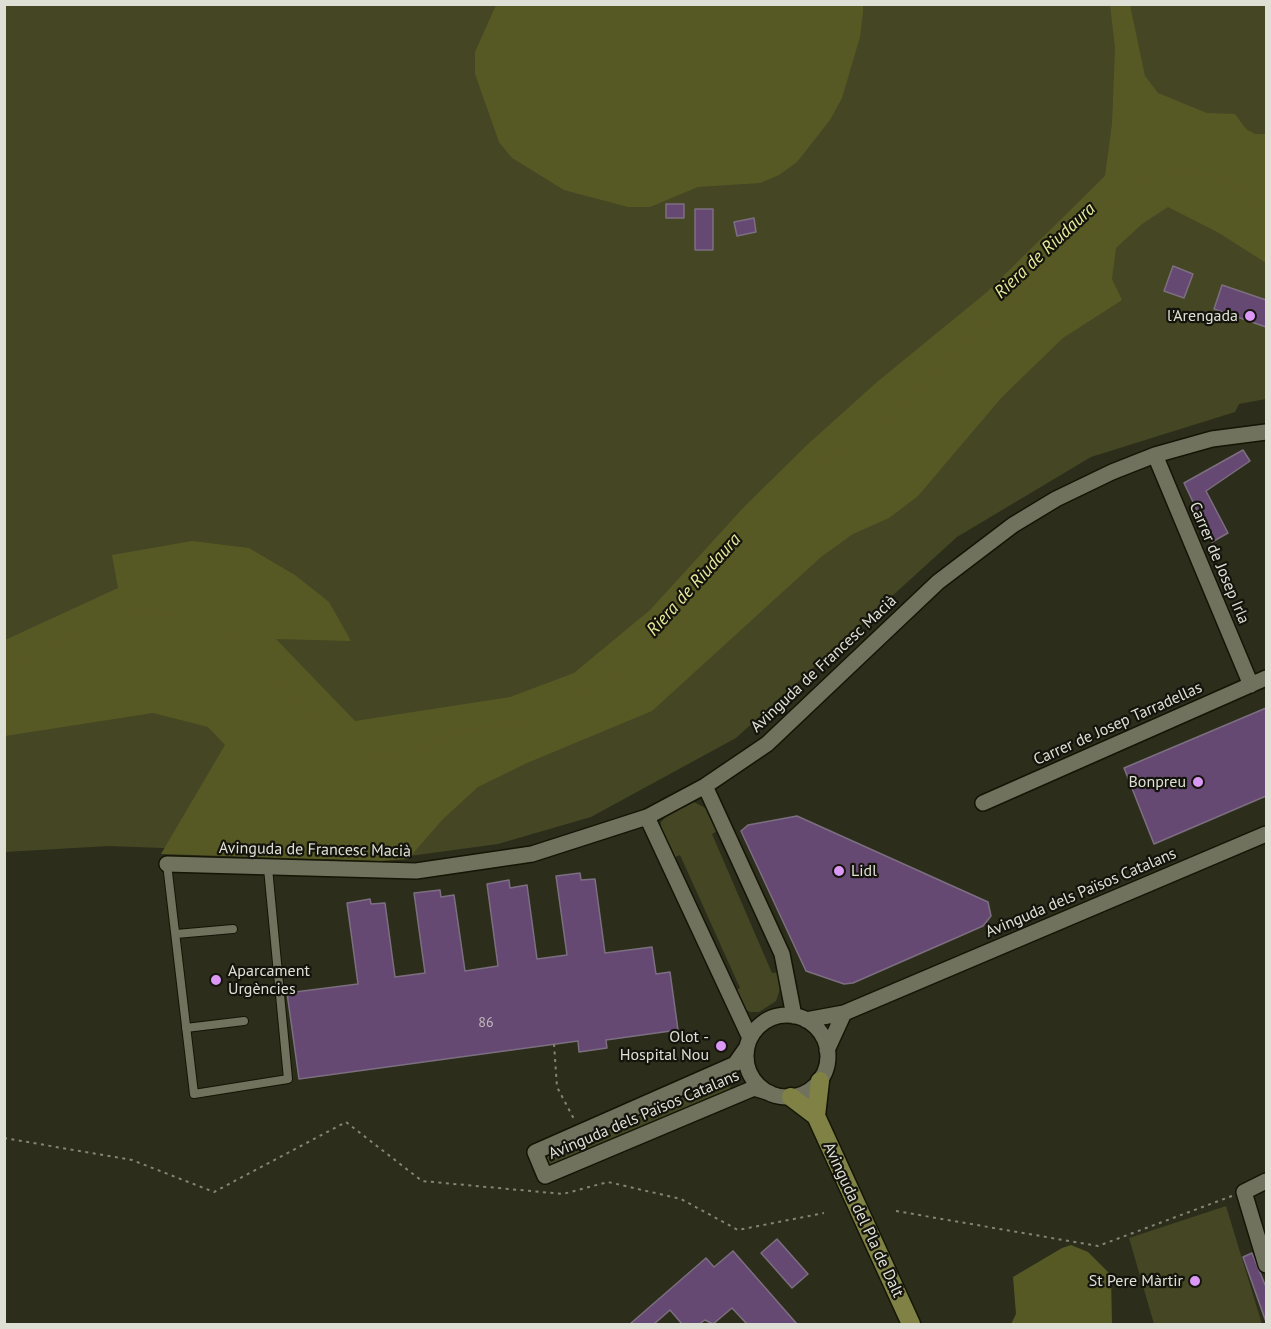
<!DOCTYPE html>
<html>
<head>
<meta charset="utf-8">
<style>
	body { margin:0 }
	#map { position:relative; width:1271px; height:1329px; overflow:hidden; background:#2c2d1b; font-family:"PT Sans",sans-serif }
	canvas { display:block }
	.frame { position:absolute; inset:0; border:6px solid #dfe0d5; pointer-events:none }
</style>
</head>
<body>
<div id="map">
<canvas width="1271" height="1329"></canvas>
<div class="frame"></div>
</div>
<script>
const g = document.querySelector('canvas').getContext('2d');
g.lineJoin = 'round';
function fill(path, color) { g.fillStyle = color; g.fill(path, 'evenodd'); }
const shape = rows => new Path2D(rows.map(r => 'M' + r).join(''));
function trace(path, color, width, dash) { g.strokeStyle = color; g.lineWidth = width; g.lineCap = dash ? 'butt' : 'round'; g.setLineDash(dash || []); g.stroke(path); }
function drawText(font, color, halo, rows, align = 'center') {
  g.font = font + ' "PT Sans",sans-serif'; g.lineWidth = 4.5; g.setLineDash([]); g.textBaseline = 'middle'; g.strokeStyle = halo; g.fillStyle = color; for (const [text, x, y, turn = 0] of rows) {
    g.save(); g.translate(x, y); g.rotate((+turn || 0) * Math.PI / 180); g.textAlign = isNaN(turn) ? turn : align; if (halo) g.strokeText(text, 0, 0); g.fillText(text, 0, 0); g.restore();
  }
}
const green = shape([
	[5,5,1266,5,1266,399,1239,404,1235,412,1091,457,957,537,736,738,591,817,498,844,402,857,109,846,5,852],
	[694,802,709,810,718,831,712,834,772,973,780,972,780,989,776,1001,759,1012,750,1012,742,1008,734,991,740,988,680,855,673,858,661,831,661,822,668,814],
	[726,1081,731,1084,729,1093,556,1168,549,1166,545,1160,549,1155,719,1082],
	[1226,1206,1262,1324,1154,1324,1129,1238]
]);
const forest = shape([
	[496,5,863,4,863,12,860,37,842,98,830,120,797,162,779,175,760,183,698,187,650,207,628,207,564,190,512,158,499,142,475,74,475,52],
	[1110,5,1130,5,1145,76,1158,93,1207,113,1235,114,1246,129,1255,134,1266,134,1266,263,1219,233,1168,207,1142,224,1116,248,1112,279,1122,300,1063,338,1002,397,918,496,889,518,853,534,821,557,652,711,527,763,478,787,443,819,408,859,380,861,161,854,225,745,208,727,153,713,5,736,5,640,118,588,112,555,192,541,249,548,295,575,329,602,351,641,276,639,355,721,510,697,574,673,650,610,744,507,807,445,877,382,987,292,1105,176,1112,124,1115,48],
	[1071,1245,1088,1252,1111,1275,1112,1324,1011,1324,1016,1314,1013,1277,1062,1248]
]);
const stream = shape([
	[1120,4,1124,17,1131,97,1135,185],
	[4,672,62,641,134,612,181,615,239,640,275,682,346,748,371,756,405,754,459,732,538,719,633,668,672,634,773,519,815,466,878,428,947,359,1069,250,1135,185,1182,170,1229,179,1266,210]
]);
const building = shape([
	[666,204,684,204,684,218,666,218,666,204],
	[695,209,713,209,713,250,695,250,695,209],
	[754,218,756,232,737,236,734,222,754,218],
	[1173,266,1193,274,1184,298,1164,291,1173,266],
	[1222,285,1266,300,1266,327,1214,309,1222,285],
	[1243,450,1250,461,1206,491,1228,533,1212,542,1184,483,1243,450],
	[1266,708,1266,796,1154,844,1124,768,1266,708],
	[797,816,988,902,991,916,983,926,853,983,844,984,806,971,741,831,748,825,797,816],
	[580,873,581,880,595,879,605,953,652,947,656,974,670,972,678,1030,606,1040,607,1048,579,1052,578,1041,299,1079,287,993,358,984,347,903,370,899,371,904,385,903,395,977,425,973,414,893,440,890,441,897,454,895,465,971,498,966,487,884,509,880,510,888,527,885,537,959,567,955,556,876,580,873],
	[777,1239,808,1274,792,1288,761,1253,777,1239],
	[733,1251,797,1324,747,1324,732,1308,713,1324,705,1320,699,1324,682,1324,670,1310,654,1324,630,1324,706,1258,714,1267,733,1251],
	[1252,1253,1266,1287,1266,1322,1243,1257,1252,1253]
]);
const path = shape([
	[554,1044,557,1087,575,1121],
	[4,1138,132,1160,214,1192,346,1122,422,1181,563,1194,608,1182,681,1199,738,1230,824,1213],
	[896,1211,1098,1246,1232,1196]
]);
const lane = shape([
	[167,864,194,1094,288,1079,268,868],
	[176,934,233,929],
	[186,1028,244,1021]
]);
const street = shape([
	[1155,455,1251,685],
	[705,786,782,954,794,1016],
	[983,803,1266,678],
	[647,817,750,1038],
	[167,864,416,871,532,854,647,817,705,786,767,744,938,582,1013,525,1056,499,1112,472,1155,455,1212,439,1266,432],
	'746 1056a41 41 0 1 1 82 0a41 41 0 1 1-82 0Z',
	[806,1020,844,1013,1266,834],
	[747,1047,735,1064,535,1152,545,1176,754,1088,770,1093],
	[827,1050,844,1013],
	[1266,1181,1244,1192,1266,1265]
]);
const secondary = shape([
	[791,1097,816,1116,911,1324],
	[816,1116,820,1081]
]);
const markers = [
	[1250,316,6,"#db99f5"],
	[1198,782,6,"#db99f5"],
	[839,871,6,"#db99f5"],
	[216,980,6,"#db99f5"],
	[721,1046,6,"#db99f5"],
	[1195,1281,6,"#db99f5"]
];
const numberNames = [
	["86",486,1023]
];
const poiNames = [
	["l'Arengada",1238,316],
	["Bonpreu",1186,782],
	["Lidl",851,871,"left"],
	["Aparcament",228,971,"left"],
	["Urgències",228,989,"left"],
	["Olot -",709,1037],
	["Hospital Nou",709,1055],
	["St Pere Màrtir",1183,1281]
];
const streetNames = [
	["Carrer de Josep Irla",1219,563,67],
	["Avinguda de Francesc Macià",824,664,-43],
	["Carrer de Josep Tarradellas",1118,724,-24],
	["Avinguda de Francesc Macià",315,850,1],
	["Avinguda dels Països Catalans",1081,893,-23],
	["Avinguda dels Països Catalans",644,1115,-23],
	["Avinguda del Pla de Dalt",863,1220,65]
];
const waterNames = [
	["Riera de Riudaura",1045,251,-43],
	["Riera de Riudaura",694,585,-48]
];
fill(green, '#454623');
fill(forest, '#575925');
trace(stream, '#575824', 4);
fill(building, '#664972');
trace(building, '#7c6f81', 1.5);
trace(lane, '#141505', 10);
trace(street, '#141505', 18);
trace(secondary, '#141505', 21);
trace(path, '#848576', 2, [3, 4.5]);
trace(lane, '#70725e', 8);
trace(street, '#70725e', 15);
trace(secondary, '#7f8145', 18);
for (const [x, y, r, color] of markers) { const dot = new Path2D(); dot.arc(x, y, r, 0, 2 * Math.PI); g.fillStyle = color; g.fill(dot); trace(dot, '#14140d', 2); }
drawText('14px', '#c1babc', null, numberNames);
drawText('16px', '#dfe0d5', '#14140d', poiNames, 'right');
drawText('16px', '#dfe0d5', '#14140d', streetNames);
drawText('italic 18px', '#e7eb99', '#14140d', waterNames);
</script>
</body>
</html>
